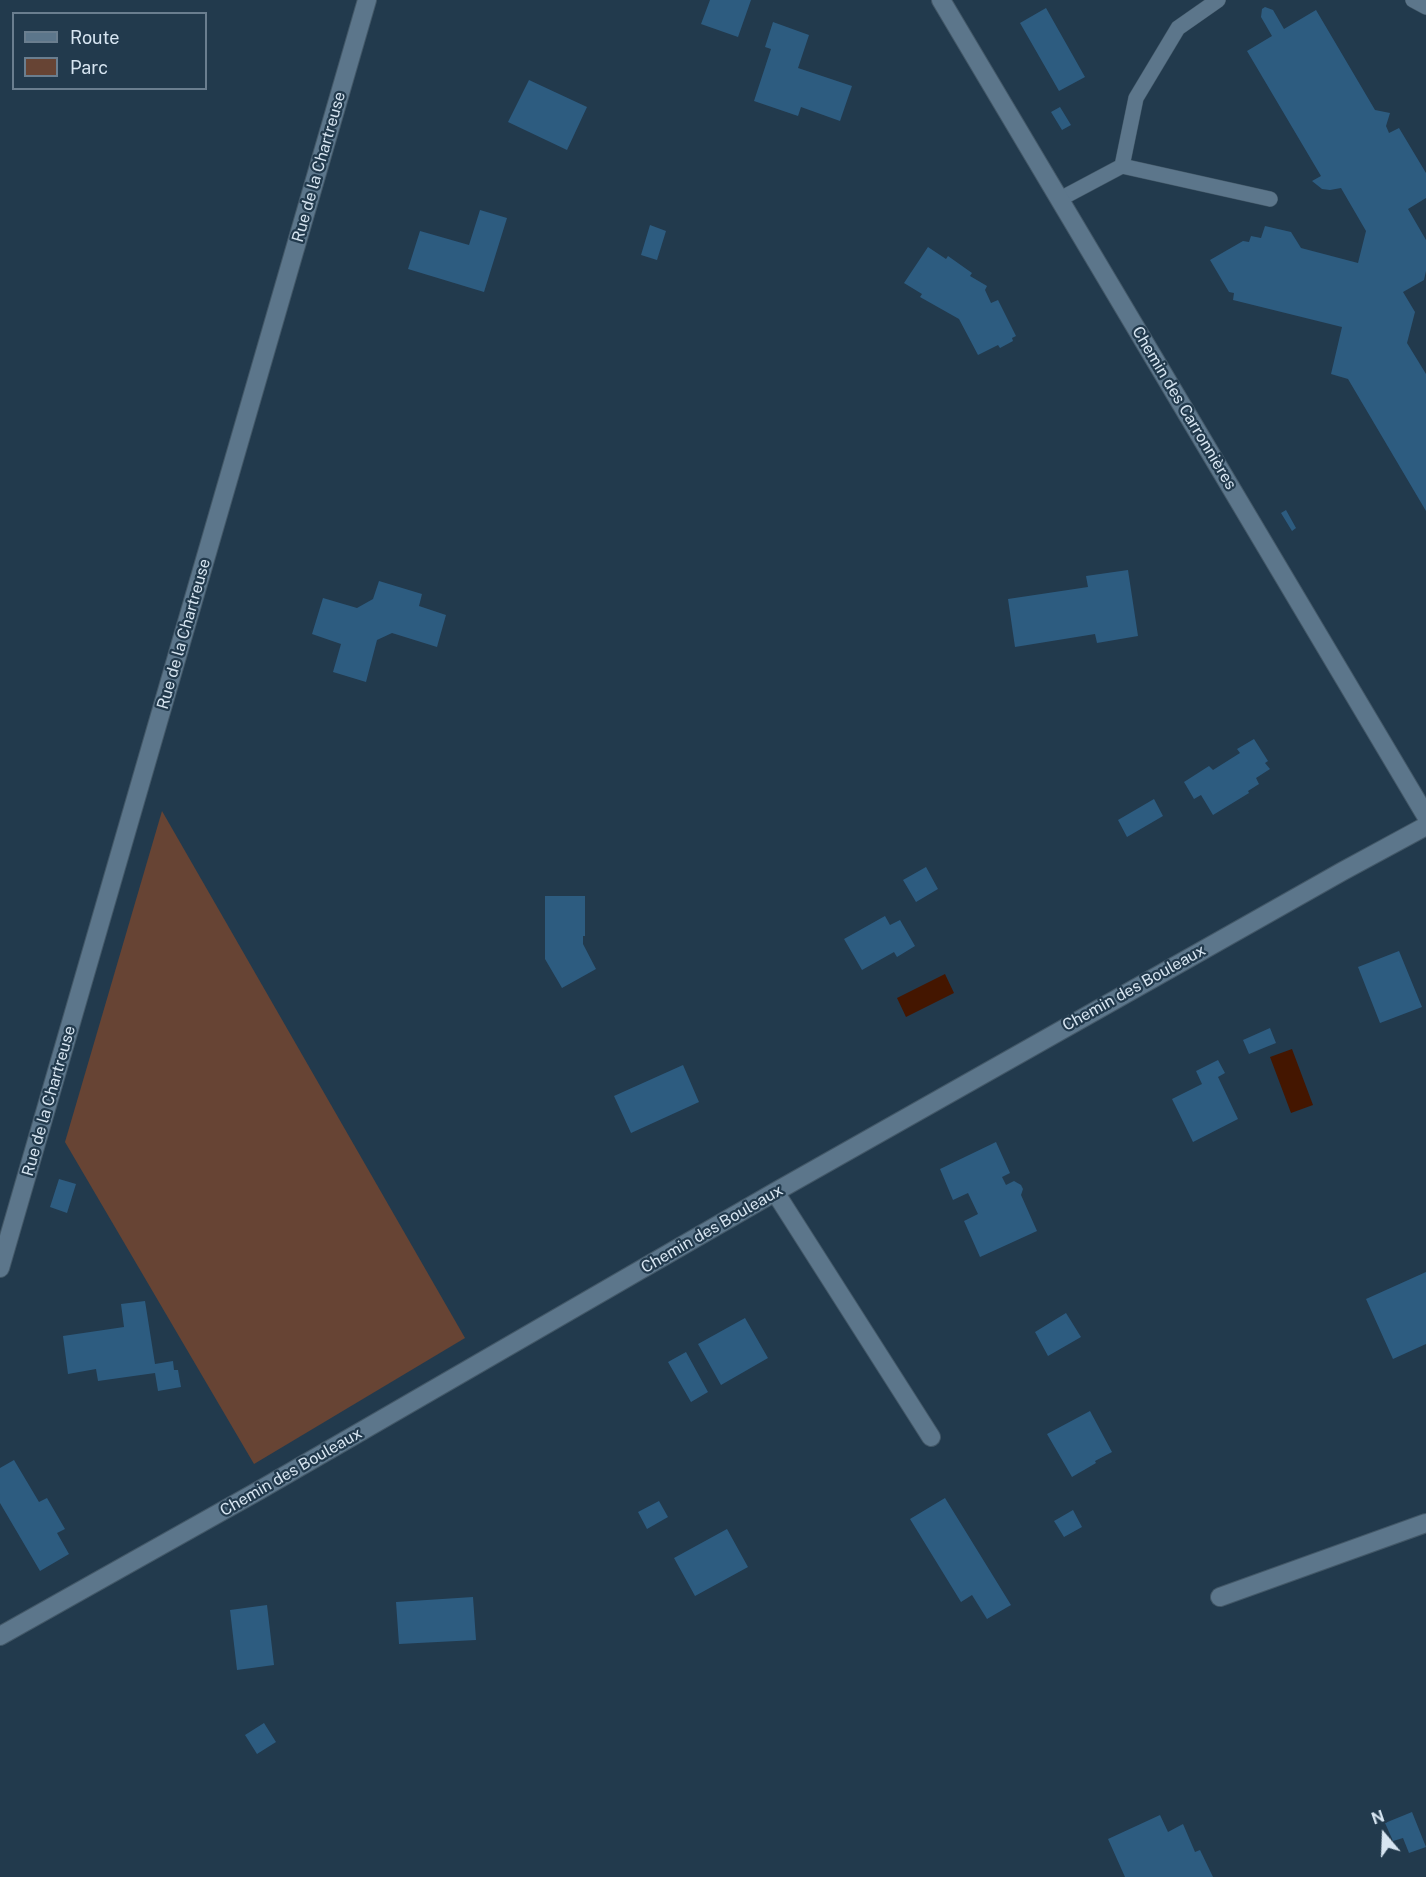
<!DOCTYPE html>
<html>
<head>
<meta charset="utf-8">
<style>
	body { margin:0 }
	#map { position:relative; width:1426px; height:1877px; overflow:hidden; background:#223a4d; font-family:"Public Sans",sans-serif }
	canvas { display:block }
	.legend { position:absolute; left:12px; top:12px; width:195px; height:78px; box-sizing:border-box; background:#223a4d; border:2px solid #6a7e8f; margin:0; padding:8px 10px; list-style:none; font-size:18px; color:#d7e5f1 }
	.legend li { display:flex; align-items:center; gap:12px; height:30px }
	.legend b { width:30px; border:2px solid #6a7e8f }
	.north { position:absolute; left:1354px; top:1805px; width:60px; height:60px; -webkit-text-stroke:4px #223a4d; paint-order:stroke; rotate:341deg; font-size:16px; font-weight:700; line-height:24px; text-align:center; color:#d7e5f1 }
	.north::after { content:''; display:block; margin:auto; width:21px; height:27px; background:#d7e5f1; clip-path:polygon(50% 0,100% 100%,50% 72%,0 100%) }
</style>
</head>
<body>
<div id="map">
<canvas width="1426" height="1877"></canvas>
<ul class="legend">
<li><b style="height:8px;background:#5c768b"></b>Route</li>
<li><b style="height:16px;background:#674434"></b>Parc</li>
</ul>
<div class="north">N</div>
</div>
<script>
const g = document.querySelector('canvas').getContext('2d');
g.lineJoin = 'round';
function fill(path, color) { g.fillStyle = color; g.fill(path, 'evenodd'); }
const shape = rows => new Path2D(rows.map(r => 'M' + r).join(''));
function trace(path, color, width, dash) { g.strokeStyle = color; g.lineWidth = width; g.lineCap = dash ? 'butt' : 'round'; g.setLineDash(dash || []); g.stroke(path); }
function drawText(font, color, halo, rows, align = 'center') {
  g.font = font + ' "Public Sans",sans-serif'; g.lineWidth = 4.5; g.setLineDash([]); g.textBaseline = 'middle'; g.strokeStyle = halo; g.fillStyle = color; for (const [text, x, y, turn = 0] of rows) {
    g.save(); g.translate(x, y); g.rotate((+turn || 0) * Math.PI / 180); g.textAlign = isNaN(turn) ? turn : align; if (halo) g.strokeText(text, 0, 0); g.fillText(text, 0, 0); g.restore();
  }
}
const green = shape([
	[162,811,465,1338,254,1464,65,1142]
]);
const water = shape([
	[945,974,954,993,906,1017,897,998],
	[1292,1049,1313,1105,1291,1113,1270,1057]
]);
const building = shape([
	[710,0,751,0,738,37,701,24],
	[1265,7,1273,10,1284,29,1316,10,1375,110,1390,113,1386,126,1389,133,1399,128,1426,173,1426,198,1408,209,1426,240,1426,271,1424,280,1403,292,1415,312,1407,343,1426,374,1426,511,1348,379,1331,374,1342,327,1233,300,1234,293,1229,292,1210,260,1243,241,1249,242,1251,236,1261,238,1265,226,1291,232,1301,248,1358,263,1366,231,1341,188,1330,190,1322,189,1312,181,1321,176,1247,51,1272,36,1261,17,1262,9],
	[1046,8,1085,77,1059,91,1020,23],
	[773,22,809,35,798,68,852,86,840,121,801,107,798,116,754,101,771,49,765,47],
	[529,80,587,107,567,150,508,122],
	[1060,107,1071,125,1062,130,1051,112],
	[480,210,507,218,484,292,408,269,420,231,469,245],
	[650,225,666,231,657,260,641,255],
	[928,247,946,259,948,256,972,273,970,276,987,286,985,290,991,303,998,300,1016,336,1012,338,1013,341,1000,348,998,345,978,355,959,319,920,297,922,294,904,283],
	[1286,510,1296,528,1292,531,1281,513],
	[1128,570,1138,636,1097,643,1095,634,1015,647,1008,599,1088,587,1086,576],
	[379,581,422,594,419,606,446,615,437,647,392,633,377,640,366,682,333,672,341,644,312,634,323,598,357,608,373,599],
	[1254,739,1268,761,1265,763,1270,769,1256,778,1259,784,1248,791,1249,793,1213,815,1201,795,1194,799,1184,782,1209,766,1213,770,1240,753,1237,749],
	[1154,799,1163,816,1127,837,1118,820],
	[926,867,938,889,916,902,903,880],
	[545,896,585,896,585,936,583,936,583,944,596,969,562,988,545,959],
	[885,916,890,925,900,920,915,946,897,957,894,952,862,970,844,939],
	[1399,951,1422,1007,1380,1023,1358,967],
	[1270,1028,1276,1043,1249,1054,1243,1040],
	[1218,1060,1225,1073,1218,1077,1238,1119,1193,1142,1172,1099,1202,1084,1196,1071],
	[683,1065,699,1102,631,1133,614,1096],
	[996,1142,1010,1173,1002,1177,1006,1185,1014,1181,1021,1185,1023,1189,1021,1195,1037,1231,980,1257,964,1221,978,1214,968,1193,953,1200,940,1169],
	[59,1179,76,1184,67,1213,50,1207],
	[1426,1272,1426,1344,1393,1359,1366,1299],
	[145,1301,155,1364,173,1361,174,1370,178,1370,181,1387,158,1391,155,1373,98,1381,96,1369,68,1374,63,1336,124,1327,121,1304],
	[1066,1313,1081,1337,1048,1356,1035,1332],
	[745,1318,768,1358,721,1385,698,1344],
	[686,1352,708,1392,691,1402,668,1362],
	[1090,1411,1112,1452,1095,1461,1096,1463,1072,1477,1047,1434],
	[14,1460,39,1502,47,1498,65,1529,57,1533,69,1554,40,1571,0,1503,0,1468],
	[945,1498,1011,1605,987,1619,972,1595,961,1602,910,1519],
	[659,1501,668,1517,647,1529,638,1512],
	[1073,1510,1082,1527,1064,1537,1054,1521],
	[727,1529,748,1567,695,1596,674,1558],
	[473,1597,476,1640,399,1644,396,1602],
	[267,1605,274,1665,237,1670,230,1610],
	[264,1723,276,1742,257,1754,245,1735],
	[1412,1812,1426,1847,1409,1853,1403,1838,1393,1841,1385,1823],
	[1160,1815,1168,1832,1183,1824,1195,1852,1200,1850,1213,1877,1125,1877,1108,1839]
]);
const lane = shape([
	[1413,0,1426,7],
	[1122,166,1136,98,1178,28,1218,0],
	[1060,199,1122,166,1270,199]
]);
const street = shape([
	[941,0,1426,816],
	[775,1192,931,1437],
	[0,1268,367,0],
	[1220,1597,1426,1523],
	[0,1636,258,1491,775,1192,1343,871,1426,826]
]);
const streetNames = [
	["Rue de la Chartreuse",319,167,-74],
	["Chemin des Carronnières",1184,408,59],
	["Rue de la Chartreuse",184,634,-74],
	["Chemin des Bouleaux",1134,988,-29],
	["Rue de la Chartreuse",49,1101,-74],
	["Chemin des Bouleaux",712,1229,-30],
	["Chemin des Bouleaux",291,1472,-30]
];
fill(green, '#674434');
fill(water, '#441600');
fill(building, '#2d5c80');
trace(lane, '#435868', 16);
trace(street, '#435868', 20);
trace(lane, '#5c768b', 15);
trace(street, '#5c768b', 18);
drawText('16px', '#d7e5f1', '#223a4d', streetNames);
</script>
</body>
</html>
